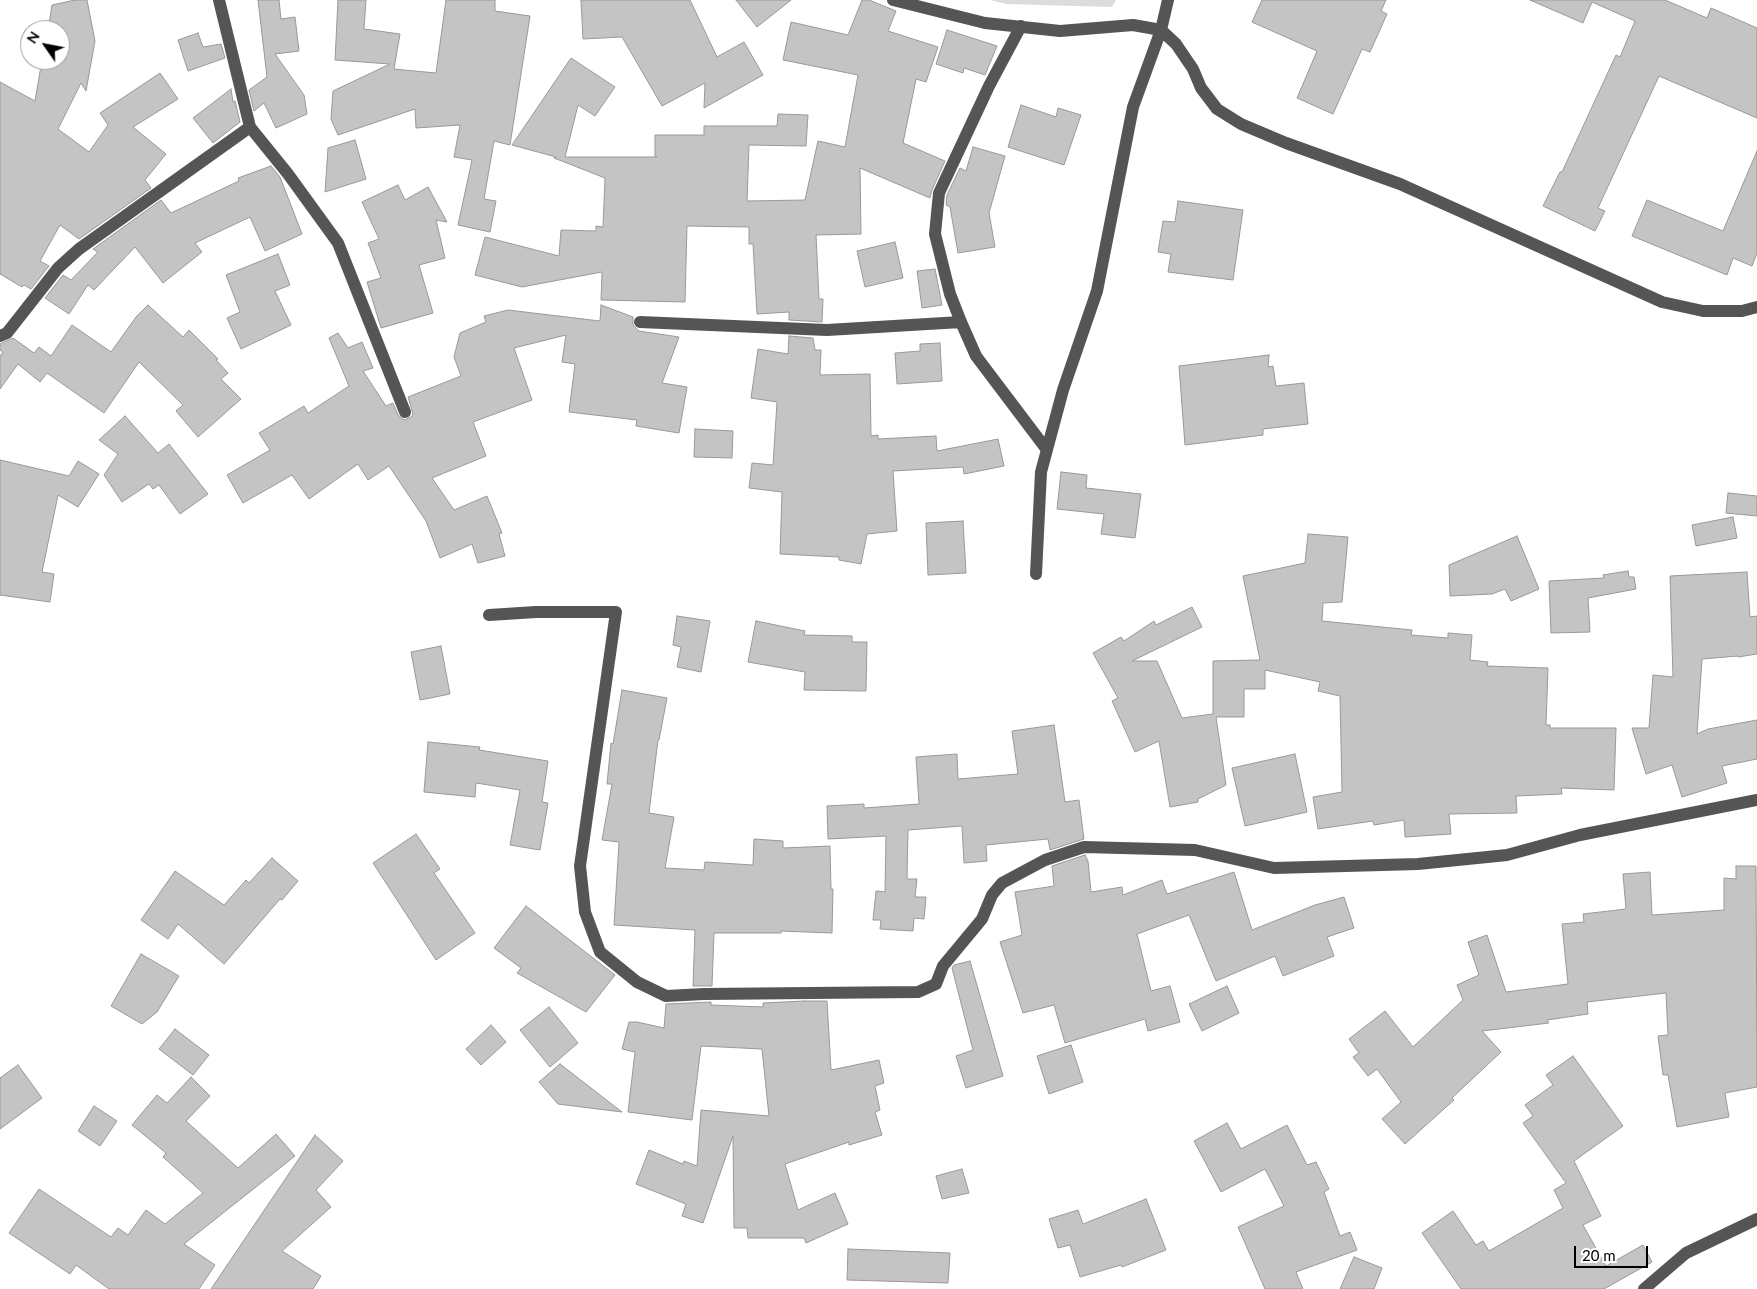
<!DOCTYPE html>
<html>
<head>
<meta charset="utf-8">
<style>
	body { margin:0 }
	#map { position:relative; width:1757px; height:1289px; overflow:hidden; background:#fff; font-family:Lato,sans-serif }
	canvas { display:block }
	.north { position:absolute; left:20px; top:20px; width:50px; height:50px; box-sizing:border-box; background:#fff; border:1px solid #999; border-radius:50%; rotate:303deg; font-size:14px; font-weight:700; line-height:20px; text-align:center; color:#000 }
	.north::after { content:''; display:block; margin:auto; width:18px; height:22px; background:#000; clip-path:polygon(50% 0,100% 100%,50% 72%,0 100%) }
	.scale { position:absolute; left:1574px; top:1246px; width:74px; height:22px; box-sizing:border-box; border:2px solid #000; border-top:0; padding-left:6px; font-size:15px; line-height:18px; white-space:nowrap; color:#000; -webkit-text-stroke:4px #fff; paint-order:stroke }
</style>
</head>
<body>
<div id="map">
<canvas width="1757" height="1289"></canvas>
<div class="north">N</div>
<div class="scale">20 m</div>
</div>
<script>
const g = document.querySelector('canvas').getContext('2d');
g.lineJoin = 'round';
function fill(path, color) { g.fillStyle = color; g.fill(path, 'evenodd'); }
const shape = rows => new Path2D(rows.map(r => 'M' + r).join(''));
function trace(path, color, width, dash) { g.strokeStyle = color; g.lineWidth = width; g.lineCap = dash ? 'butt' : 'round'; g.setLineDash(dash || []); g.stroke(path); }
const green = shape([
	[990,0,1116,0,1112,7,1006,4]
]);
const building = shape([
	[75,0,87,0,95,41,86,91,81,83,58,129,89,152,108,125,100,113,160,73,178,99,133,127,166,154,145,180,151,188,79,239,60,225,40,261,49,266,31,289,24,285,22,287,0,274,0,82,35,101,42,60,60,60,60,30,48,30,52,5,75,0],
	[258,0,279,0,281,19,295,17,299,51,275,54,304,95,307,114,276,128,264,103,254,111,249,90,267,77,258,0],
	[338,0,366,0,364,29,400,34,394,69,436,73,446,0,495,0,495,11,530,16,510,145,494,141,484,199,496,201,490,232,458,225,472,160,454,157,460,125,416,128,415,109,338,135,331,119,333,91,390,64,335,60,338,0],
	[581,0,690,0,717,57,744,42,763,75,704,108,705,83,662,106,622,37,583,39,581,0],
	[736,0,791,0,757,27,736,0],
	[862,0,869,0,896,11,888,31,938,47,926,82,916,79,903,143,945,161,932,190,930,198,860,168,861,234,816,235,819,299,823,299,822,322,789,320,789,312,757,314,753,244,749,244,749,227,687,226,685,302,601,300,602,272,522,287,475,275,485,237,559,256,561,230,596,231,596,226,603,227,605,178,554,158,556,157,512,145,571,58,615,87,595,116,578,105,565,157,657,157,655,156,655,135,704,135,704,126,777,126,778,114,808,115,806,146,749,145,747,201,805,200,818,141,845,147,858,75,783,60,791,22,848,35,862,0],
	[1262,0,1386,0,1381,11,1387,14,1370,52,1362,49,1333,114,1297,98,1317,51,1252,22,1262,0],
	[1530,0,1665,0,1707,18,1711,8,1757,28,1757,118,1659,76,1598,208,1605,211,1595,231,1543,206,1560,172,1562,172,1616,55,1620,57,1635,21,1592,2,1583,23,1530,0],
	[947,30,997,46,985,75,964,68,963,73,936,64,947,30],
	[198,33,203,47,221,44,225,58,188,71,178,40,198,33],
	[231,89,233,102,235,101,240,122,213,143,193,118,231,89],
	[1021,105,1056,117,1058,108,1081,115,1064,165,1008,147,1021,105],
	[355,140,366,179,325,192,328,148,355,140],
	[973,147,1005,156,989,213,995,247,958,253,950,207,946,205,947,195,960,168,966,171,973,147],
	[1757,151,1757,253,1752,266,1733,258,1727,275,1632,236,1647,200,1723,231,1757,151],
	[271,166,280,177,302,234,265,251,250,217,195,243,202,252,163,283,135,247,94,290,88,285,69,314,45,298,63,275,71,280,98,252,93,249,161,200,171,213,239,181,238,178,271,166],
	[398,185,405,200,428,187,447,222,436,220,445,258,419,265,433,313,381,328,367,282,381,278,368,243,379,239,362,202,398,185],
	[1178,201,1243,210,1233,280,1168,272,1171,254,1158,252,1163,221,1175,222,1178,201],
	[895,242,903,278,865,287,857,251,895,242],
	[278,254,290,285,275,291,291,325,241,349,227,318,240,312,226,275,278,254],
	[935,269,942,305,922,308,917,271,935,269],
	[148,305,183,337,189,330,218,359,216,360,228,373,221,379,241,399,198,437,176,411,183,405,139,362,104,413,47,373,40,382,18,364,0,389,0,356,3,352,0,350,0,344,13,338,34,353,39,347,51,356,72,325,111,352,136,317,148,305],
	[601,305,633,317,633,325,639,331,679,337,662,383,687,387,679,433,636,426,637,420,569,412,575,364,562,362,566,335,514,348,532,400,473,422,486,456,432,478,454,510,487,496,502,533,499,534,505,556,478,563,472,544,440,558,426,521,389,466,368,480,358,464,309,499,292,475,243,503,227,475,270,450,259,433,304,406,308,413,349,386,329,338,338,333,348,348,362,342,373,368,363,371,386,406,393,403,398,415,404,420,411,417,413,414,408,397,461,376,454,357,460,333,486,322,484,316,508,310,600,321,601,305],
	[789,336,813,338,815,350,821,350,820,375,870,374,871,436,878,435,878,439,936,436,937,451,998,439,1004,466,964,474,963,467,893,471,897,531,867,534,861,564,839,560,839,557,780,554,782,492,749,488,752,463,773,465,777,402,751,398,758,349,788,354,789,336],
	[940,343,942,381,897,384,895,353,920,351,920,344,940,343],
	[1269,355,1268,367,1273,366,1276,386,1304,383,1308,424,1263,429,1263,435,1185,445,1179,366,1269,355],
	[125,416,158,453,169,444,208,494,180,514,159,485,153,489,149,484,122,502,104,475,118,454,99,440,125,416],
	[695,429,733,431,732,458,694,457,695,429],
	[0,460,69,476,78,461,99,474,78,507,58,495,42,572,54,574,50,602,0,595,0,460],
	[1061,472,1087,475,1086,488,1141,494,1135,538,1101,534,1104,514,1057,509,1061,472],
	[1728,493,1757,496,1757,516,1726,513,1728,493],
	[1733,517,1737,538,1696,546,1692,525,1733,517],
	[963,521,966,573,928,575,926,523,963,521],
	[1308,534,1348,537,1342,602,1323,603,1322,621,1412,630,1411,635,1448,638,1448,633,1472,635,1470,660,1488,662,1487,666,1548,668,1546,725,1550,725,1550,728,1616,728,1614,790,1561,788,1562,794,1516,796,1517,813,1449,814,1451,834,1405,837,1404,820,1374,825,1373,821,1318,829,1313,797,1342,792,1340,696,1318,691,1320,682,1265,670,1265,689,1244,689,1244,717,1216,717,1226,785,1198,799,1198,802,1170,807,1159,741,1135,752,1112,701,1118,698,1093,653,1121,637,1124,641,1154,621,1156,625,1192,607,1202,627,1132,661,1157,661,1182,718,1213,714,1213,661,1260,660,1243,576,1305,563,1308,534],
	[1517,536,1539,589,1511,601,1505,589,1492,594,1450,596,1449,565,1517,536],
	[1628,571,1629,577,1634,577,1636,589,1588,598,1590,632,1551,633,1549,581,1604,578,1603,575,1628,571],
	[1747,572,1750,617,1757,616,1757,654,1738,657,1738,656,1702,659,1697,734,1708,729,1757,720,1757,759,1722,766,1727,783,1682,797,1672,765,1646,774,1632,728,1649,728,1653,675,1673,677,1670,576,1747,572],
	[677,616,710,621,701,672,677,667,681,647,673,645,677,616],
	[756,621,805,631,804,635,852,636,852,642,867,642,866,691,804,690,805,672,748,662,756,621],
	[441,646,450,694,420,700,411,652,441,646],
	[622,690,667,698,659,740,658,740,649,813,674,817,665,868,704,870,705,862,753,865,754,839,783,841,783,848,830,846,831,889,833,889,832,933,781,931,781,933,714,933,712,986,693,986,695,930,614,925,619,842,602,840,612,784,607,784,611,743,613,744,622,690],
	[1054,725,1065,802,1079,800,1084,839,1050,850,1048,839,986,845,987,861,964,863,962,826,908,830,907,879,917,879,915,897,926,897,924,919,914,918,913,931,880,929,881,920,873,920,876,891,885,892,886,836,828,839,827,806,864,804,864,808,919,804,916,757,957,754,958,779,1018,774,1012,731,1054,725],
	[428,742,480,747,479,750,548,761,542,802,548,803,540,850,510,845,520,790,476,783,475,797,424,792,428,742],
	[1295,754,1307,812,1245,826,1232,768,1295,754],
	[416,834,440,869,434,873,475,933,436,960,373,863,416,834],
	[1085,855,1088,861,1091,892,1122,887,1123,895,1162,880,1167,894,1234,872,1252,930,1315,905,1344,897,1354,928,1327,937,1334,956,1283,976,1275,956,1216,981,1189,915,1137,934,1151,991,1170,986,1180,1022,1148,1031,1145,1019,1065,1043,1054,1005,1023,1013,1000,942,1022,935,1015,892,1054,886,1052,866,1085,855],
	[272,858,298,881,282,900,280,899,224,964,178,924,168,939,141,920,175,871,224,905,246,880,249,883,272,858],
	[1736,866,1756,866,1757,1087,1725,1093,1729,1117,1677,1127,1668,1075,1663,1075,1658,1036,1668,1035,1666,993,1587,1002,1588,1014,1547,1020,1549,1023,1482,1031,1501,1052,1452,1098,1454,1100,1405,1144,1382,1119,1401,1102,1377,1069,1368,1076,1353,1057,1359,1053,1349,1039,1385,1011,1413,1047,1463,1000,1457,985,1479,975,1468,942,1487,935,1506,992,1568,984,1562,924,1584,922,1583,914,1626,909,1623,874,1650,872,1652,915,1724,910,1724,878,1736,879,1736,866],
	[526,906,615,975,586,1012,517,973,521,968,494,948,526,906],
	[141,954,179,976,157,1012,142,1024,111,1006,141,954],
	[970,961,1003,1076,966,1088,956,1056,973,1050,952,968,954,965,970,961],
	[1227,986,1239,1013,1202,1031,1189,1004,1227,986],
	[804,1001,827,1001,831,1070,879,1060,884,1083,875,1086,880,1110,875,1112,882,1135,849,1145,849,1142,785,1164,798,1210,835,1193,848,1224,806,1243,804,1238,748,1238,747,1228,734,1228,733,1136,703,1223,682,1216,686,1204,636,1184,649,1150,683,1164,684,1161,697,1166,701,1110,769,1116,762,1049,701,1046,692,1120,628,1112,635,1052,622,1049,629,1022,637,1022,664,1028,666,1004,711,1002,711,1005,763,1007,763,1003,804,1001],
	[549,1007,578,1043,550,1067,520,1030,549,1007],
	[491,1025,506,1042,481,1065,466,1049,491,1025],
	[175,1029,209,1055,193,1075,159,1049,175,1029],
	[1071,1045,1083,1082,1049,1094,1037,1056,1071,1045],
	[1573,1056,1623,1126,1574,1161,1601,1216,1583,1225,1606,1266,1643,1245,1652,1262,1604,1289,1461,1289,1422,1233,1453,1211,1476,1245,1483,1241,1489,1251,1563,1208,1554,1190,1566,1183,1523,1123,1533,1116,1525,1105,1553,1085,1546,1075,1573,1056],
	[560,1064,622,1112,558,1104,539,1082,560,1064],
	[18,1065,42,1098,0,1129,0,1078,18,1065],
	[191,1077,210,1096,186,1121,238,1168,276,1134,295,1156,184,1244,215,1265,199,1289,109,1289,76,1265,70,1274,9,1233,39,1189,111,1237,118,1228,128,1235,146,1210,165,1224,203,1193,163,1157,166,1153,132,1125,157,1095,167,1103,191,1077],
	[94,1106,117,1121,100,1146,78,1131,94,1106],
	[1227,1123,1241,1149,1287,1125,1307,1165,1316,1162,1329,1189,1324,1192,1340,1236,1350,1232,1357,1250,1296,1272,1303,1289,1265,1289,1238,1227,1284,1206,1265,1169,1221,1192,1194,1141,1227,1123],
	[315,1135,343,1161,316,1190,331,1207,282,1251,321,1276,313,1289,211,1289,315,1135],
	[962,1169,969,1193,942,1199,936,1176,962,1169],
	[1146,1199,1166,1250,1122,1267,1121,1265,1080,1277,1070,1245,1058,1248,1049,1219,1078,1210,1083,1224,1146,1199],
	[848,1249,950,1253,948,1283,847,1280,848,1249],
	[1354,1257,1382,1268,1374,1289,1340,1289,1354,1257]
]);
const minor = shape([
	[219,0,250,127,288,174,338,243,405,412],
	[893,0,985,23,1060,31,1133,25,1161,30,1133,107,1097,291,1063,390,1041,472,1036,574],
	[1168,0,1161,30,1176,44,1193,69,1201,88,1217,109,1241,124,1286,143,1400,184,1662,302,1703,311,1742,311,1757,307],
	[1021,26,989,86,939,193,935,234,950,294,961,322,976,356,1047,450],
	[640,322,827,330,961,322],
	[0,336,7,333,58,268,79,249,250,127],
	[489,615,536,612,616,612,580,866,585,912,600,952,637,982,666,996,704,994,918,992,936,984,943,966,982,919,992,895,1002,883,1045,860,1084,847,1195,850,1274,868,1418,864,1507,855,1580,835,1757,800],
	[1644,1289,1686,1253,1757,1219]
]);
fill(green, '#dcdcdc');
fill(building, '#c4c4c4');
trace(building, '#999', 1);
trace(minor, '#555', 12);
</script>
</body>
</html>
